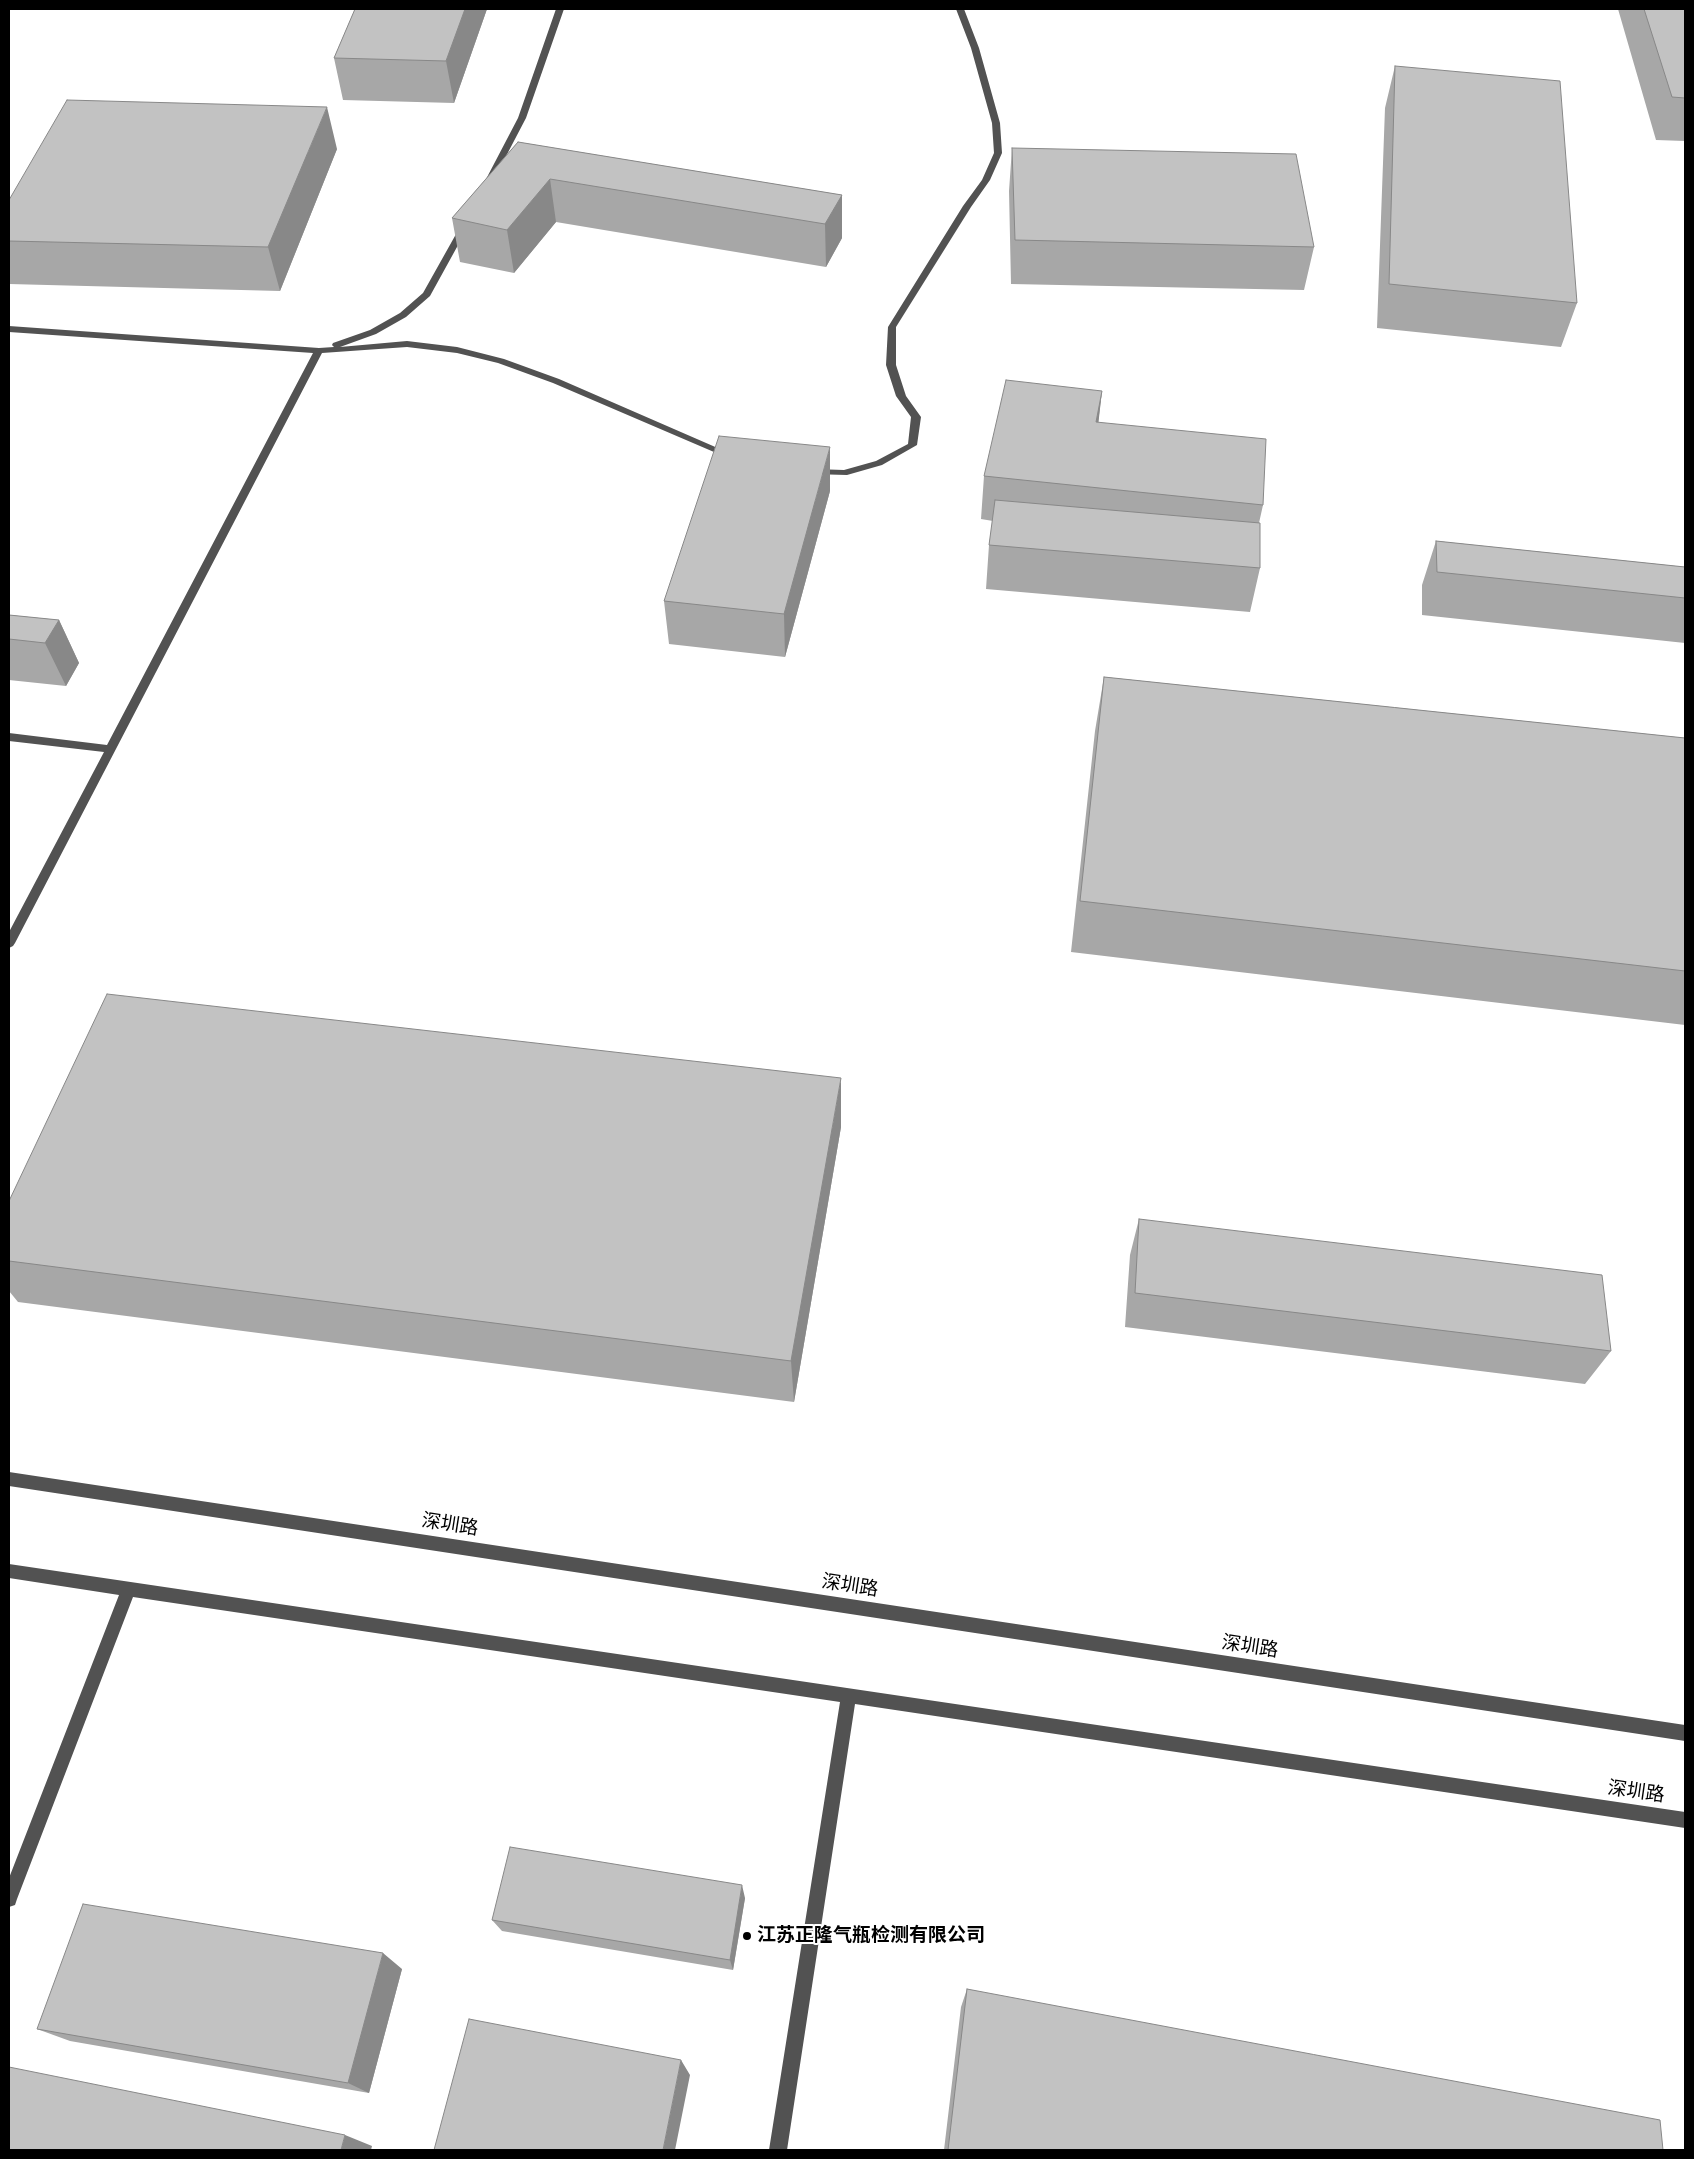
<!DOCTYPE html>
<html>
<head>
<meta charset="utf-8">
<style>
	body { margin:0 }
	#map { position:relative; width:1694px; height:2159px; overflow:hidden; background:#fff; font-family:"Noto Sans",sans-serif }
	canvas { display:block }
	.frame { position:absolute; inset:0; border:10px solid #000; pointer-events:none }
</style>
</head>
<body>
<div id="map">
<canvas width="1694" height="2159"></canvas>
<div class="frame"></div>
</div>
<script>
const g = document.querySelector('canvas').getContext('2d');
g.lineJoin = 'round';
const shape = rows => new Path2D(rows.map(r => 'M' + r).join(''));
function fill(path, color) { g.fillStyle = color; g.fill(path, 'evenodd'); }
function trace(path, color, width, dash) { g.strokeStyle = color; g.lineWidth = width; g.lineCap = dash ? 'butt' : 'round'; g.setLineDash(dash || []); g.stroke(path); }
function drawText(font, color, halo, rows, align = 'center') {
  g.font = font + ' "Noto Sans","Noto Sans SC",sans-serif'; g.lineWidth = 4; g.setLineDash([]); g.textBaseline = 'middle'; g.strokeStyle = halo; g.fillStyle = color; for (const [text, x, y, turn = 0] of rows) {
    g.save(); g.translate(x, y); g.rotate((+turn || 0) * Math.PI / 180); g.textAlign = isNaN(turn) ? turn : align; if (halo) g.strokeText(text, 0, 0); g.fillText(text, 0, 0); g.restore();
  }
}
const minor = shape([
	[556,9,564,9,526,118,492,183,485,185,484,183,518,118,556,9],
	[956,9,964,9,979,48,1000,123,1002,153,990,180,971,207,896,327,896,365,906,396,921,417,917,445,882,465,847,475,811,474,809,472,814,469,844,470,876,461,908,444,911,417,896,396,886,365,888,327,963,206,982,180,994,153,992,123,971,48,956,9],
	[464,224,468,227,430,296,406,317,376,334,340,347,407,341,457,347,504,359,559,379,736,456,731,459,728,458,553,383,498,363,457,353,407,347,322,353,15,943,13,946,9,948,9,932,104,752,9,741,9,733,107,745,313,353,9,332,9,326,319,348,334,347,332,345,333,343,370,330,400,313,423,293,460,227,464,224],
	[9,1472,1685,1725,1685,1741,9,1486,9,1472],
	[9,1564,1685,1812,1685,1828,855,1704,787,2150,769,2150,840,1702,133,1597,17,1899,15,1905,9,1907,9,1878,119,1595,9,1578,9,1564]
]);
const wall = shape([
	[355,9,487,9,454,103,343,100,334,58],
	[1618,9,1685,9,1685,141,1656,140],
	[1395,66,1577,303,1561,347,1377,328,1385,108],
	[518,142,842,195,842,238,826,267,556,222,514,273,460,262,452,218],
	[1012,148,1314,247,1304,290,1011,284,1009,191],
	[337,149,280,291,9,284,9,200],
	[1102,391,1098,423,1263,505,1259,523,1260,568,1250,612,986,589,989,545,993,521,981,519,984,476],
	[830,491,785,657,669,644,664,601],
	[1436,541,1685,567,1685,643,1422,615,1422,585],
	[9,615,59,620,79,663,66,686,9,680],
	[1104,677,1685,738,1685,1025,1071,952,1095,731],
	[841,1127,794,1402,18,1302,9,1291,9,1201],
	[1139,1219,1611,1351,1585,1384,1125,1327,1130,1255],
	[745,1898,733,1970,502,1931,492,1920],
	[402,1969,369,2093,70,2041,37,2029],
	[967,1989,1663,2150,944,2150,961,2007]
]);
const shadedWall = shape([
	[465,9,487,9,454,103,446,61],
	[327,107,337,149,280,291,268,247],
	[550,179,556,222,514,273,507,230],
	[842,195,842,238,826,267,825,224],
	[1102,391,1097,435,1096,422],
	[830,447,830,491,785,657,784,614],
	[59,620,79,663,66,686,45,643],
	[841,1078,841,1127,794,1402,791,1361],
	[742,1885,745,1898,733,1970,730,1960],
	[383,1953,402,1969,369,2093,348,2083],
	[681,2060,690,2075,675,2150,663,2150],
	[345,2135,372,2146,371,2150,341,2150]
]);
const building = shape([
	[355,9,465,9,446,61,334,58,355,9],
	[1644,9,1685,9,1685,98,1672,97,1644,9],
	[1395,66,1560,81,1577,303,1389,284,1395,66],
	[67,100,327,107,268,247,9,241,9,200,67,100],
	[518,142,842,195,825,224,550,179,507,230,452,218,518,142],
	[1012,148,1296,154,1314,247,1015,240,1012,148],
	[1006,380,1102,391,1096,422,1266,439,1263,505,984,476,1006,380],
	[719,436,830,447,784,614,664,601,719,436],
	[995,500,1260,523,1260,568,989,545,995,500],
	[1436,541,1685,567,1685,598,1437,572,1436,541],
	[9,615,59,620,45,643,9,639,9,615],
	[1104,677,1685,738,1685,971,1080,901,1104,677],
	[107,994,841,1078,791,1361,9,1261,9,1201,107,994],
	[1139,1219,1602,1275,1611,1351,1135,1293,1139,1219],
	[510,1847,742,1885,730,1960,492,1920,510,1847],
	[83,1904,383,1953,348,2083,37,2029,83,1904],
	[967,1989,1660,2120,1663,2150,948,2150,967,1989],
	[469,2019,681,2060,663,2150,434,2150,469,2019],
	[9,2067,345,2135,341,2150,9,2150,9,2067]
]);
const markers = [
	[747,1936,5,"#000"]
];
const nearStreetnames = [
	["深圳路",450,1525,9],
	["深圳路",850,1586,9],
	["深圳路",1250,1647,9],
	["深圳路",1636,1792,8]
];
const nearPoinames = [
	["江苏正隆气瓶检测有限公司",757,1936]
];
fill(minor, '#525252');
fill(wall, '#a7a7a7');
fill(shadedWall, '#888');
fill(building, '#c2c2c2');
trace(building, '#888', 1);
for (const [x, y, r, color] of markers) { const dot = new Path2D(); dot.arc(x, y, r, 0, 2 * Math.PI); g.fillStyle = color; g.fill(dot); trace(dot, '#fff', 2); }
drawText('19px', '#000', '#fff', nearStreetnames);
drawText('bold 19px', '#000', '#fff', nearPoinames, 'left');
</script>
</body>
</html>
